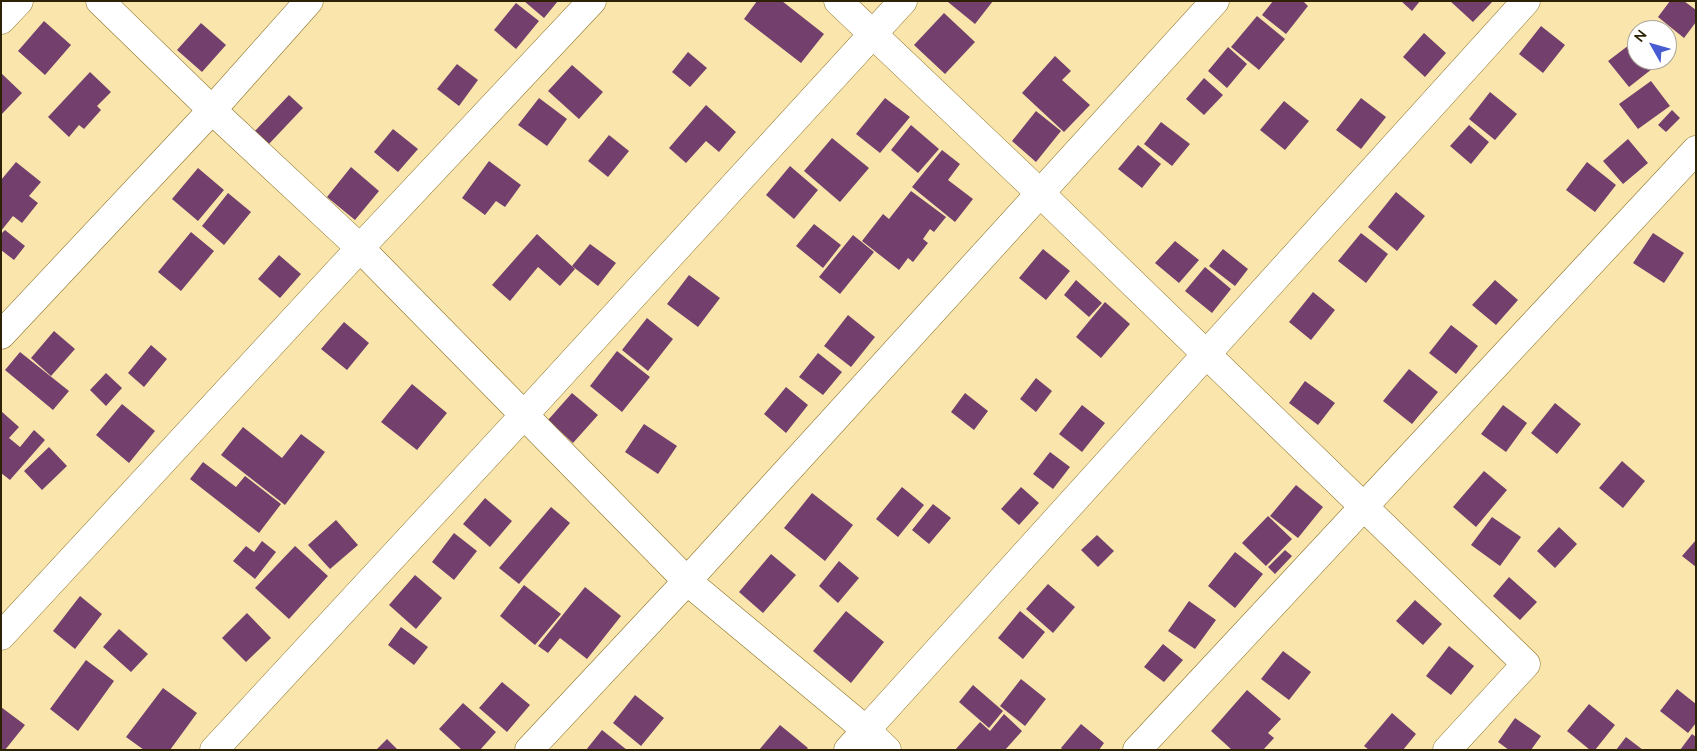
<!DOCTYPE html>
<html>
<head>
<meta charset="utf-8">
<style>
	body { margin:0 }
	#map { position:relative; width:1697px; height:751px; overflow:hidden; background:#fae6ac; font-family:"Nunito Sans",sans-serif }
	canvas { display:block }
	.frame { position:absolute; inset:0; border:2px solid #2d2304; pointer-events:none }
	.north { position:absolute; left:1627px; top:20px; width:50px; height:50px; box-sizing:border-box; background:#fff; border:1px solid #aba79b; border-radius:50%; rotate:308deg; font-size:14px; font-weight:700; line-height:20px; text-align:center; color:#2d2304 }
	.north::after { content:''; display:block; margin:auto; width:18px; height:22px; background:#465cd0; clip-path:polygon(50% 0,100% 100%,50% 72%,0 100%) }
</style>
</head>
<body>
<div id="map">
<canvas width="1697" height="751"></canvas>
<div class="frame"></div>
<div class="north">N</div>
</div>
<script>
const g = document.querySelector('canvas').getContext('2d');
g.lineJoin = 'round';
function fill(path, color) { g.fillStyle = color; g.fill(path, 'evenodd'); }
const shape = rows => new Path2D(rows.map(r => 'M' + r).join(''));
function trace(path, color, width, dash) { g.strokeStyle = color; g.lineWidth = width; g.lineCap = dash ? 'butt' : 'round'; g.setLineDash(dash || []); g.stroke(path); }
const building = shape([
	[524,1,558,1,544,18],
	[757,1,782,1,824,34,801,63,744,19],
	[949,1,993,1,975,24,948,2],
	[1273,1,1303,1,1308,6,1286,34,1262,15],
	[1401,1,1420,1,1412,11],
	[1450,1,1493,1,1473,22],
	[1670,1,1684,1,1696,10,1696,22,1684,38,1658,17],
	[516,3,539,21,516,49,494,30],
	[944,13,975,42,945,74,914,45],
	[1257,16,1285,39,1259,70,1231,47],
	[44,21,71,45,45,75,18,51],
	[201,23,226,45,202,72,177,50],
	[1541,26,1565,45,1543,73,1519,54],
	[1424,33,1446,53,1425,77,1403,57],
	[1637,39,1637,60,1653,60,1657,65,1629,87,1608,61],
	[1228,47,1247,64,1227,88,1208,71],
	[688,52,707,68,690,87,672,72],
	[1055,56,1071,71,1062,80,1090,105,1064,132,1022,93],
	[457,64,478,80,459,106,437,89],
	[572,65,603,92,579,119,548,91],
	[90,72,111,92,97,106,101,110,84,129,79,125,69,137,48,117],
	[1,73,22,93,1,115],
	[1204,78,1223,95,1204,115,1186,99],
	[1651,81,1670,106,1638,129,1619,104],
	[1490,92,1517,114,1495,140,1469,119],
	[289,95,303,108,268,145,254,132],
	[539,98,567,119,547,146,518,125],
	[885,98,910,117,880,153,856,134],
	[1361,98,1386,117,1361,149,1336,130],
	[1284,101,1309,121,1285,150,1260,130],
	[706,105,736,132,719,152,706,141,686,163,669,148],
	[1672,110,1680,118,1666,132,1658,125],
	[1036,111,1061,131,1036,162,1012,141],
	[1161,122,1190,144,1172,166,1144,144],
	[911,125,939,149,918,173,891,150],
	[1469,125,1489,142,1471,164,1450,146],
	[393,129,418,149,398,172,374,152],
	[609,135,629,151,608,177,588,161],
	[832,138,869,168,840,202,804,171],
	[1628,139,1648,163,1623,184,1603,161],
	[1138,145,1161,164,1142,188,1118,169],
	[942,150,960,164,948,180,973,199,955,222,912,187],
	[489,161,521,185,505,207,496,201,485,215,462,198],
	[16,162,41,182,29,196,38,203,22,223,13,216,1,231,1,180],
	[1587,162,1616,185,1595,212,1566,190],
	[790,166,818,190,794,219,766,195],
	[351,167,379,191,355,220,327,197],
	[198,168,224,190,198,221,172,199],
	[911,191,946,217,934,232,930,229,923,239,928,243,913,262,908,258,899,270,862,241,883,214,889,219],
	[1396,192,1425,216,1397,251,1368,227],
	[228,193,251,212,224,245,202,226],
	[814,224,841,245,823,268,796,246],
	[5,230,25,246,14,260,1,250,1,234],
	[191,232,214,251,181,291,158,272],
	[1361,233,1388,254,1366,283,1338,261],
	[1653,233,1684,253,1664,283,1633,263],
	[537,234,575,269,560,286,538,267,510,301,492,285],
	[853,235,874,252,840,294,819,277],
	[1175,241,1199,260,1179,283,1155,263],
	[590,244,616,263,598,286,572,266],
	[1043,249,1070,271,1046,300,1019,278],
	[1223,249,1248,269,1235,286,1209,266],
	[279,255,301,274,280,298,258,279],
	[1205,267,1231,289,1212,313,1185,291],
	[689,275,720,298,698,327,667,304],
	[1076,280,1102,303,1089,317,1064,295],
	[1495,280,1518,300,1496,325,1472,305],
	[1313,292,1335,310,1311,340,1289,322],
	[1105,302,1130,324,1101,358,1076,337],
	[848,315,875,337,851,367,824,346],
	[647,318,673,339,648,371,622,350],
	[344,322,369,343,347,370,321,349],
	[1451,325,1478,346,1456,374,1429,353],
	[54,331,75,349,51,376,31,358],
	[151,345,167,359,144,387,128,373],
	[617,351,650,377,622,412,590,386],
	[20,352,69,391,53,410,5,370],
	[818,353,842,372,823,395,799,377],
	[1409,369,1438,392,1412,424,1383,401],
	[106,373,122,388,106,406,90,390],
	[1036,378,1052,391,1036,412,1020,399],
	[1305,381,1335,403,1318,425,1289,403],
	[412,384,447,413,417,450,381,422],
	[786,387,808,405,786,433,764,414],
	[572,393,598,415,573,443,548,420],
	[965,393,988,411,974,430,951,412],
	[1555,403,1581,424,1557,454,1531,433],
	[122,404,155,431,129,463,96,435],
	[1082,405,1105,423,1082,452,1059,434],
	[1503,405,1527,423,1506,452,1481,434],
	[1,411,19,427,9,438,20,447,34,430,45,440,10,480,1,473],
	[644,424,677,446,658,474,625,452],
	[243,427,282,458,301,434,325,452,285,505,221,455],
	[49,447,67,466,42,490,24,471],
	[1050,452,1070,467,1053,489,1033,474],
	[1622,461,1645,481,1623,508,1599,488],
	[203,462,236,487,245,476,281,504,259,533,190,479],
	[1484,471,1507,490,1476,527,1453,507],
	[1296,485,1323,507,1298,538,1270,516],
	[902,487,924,505,898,537,876,519],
	[1021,487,1039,503,1019,525,1001,509],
	[812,493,853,525,825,561,784,528],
	[485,498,512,521,490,547,463,524],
	[933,504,951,518,929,544,912,530],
	[551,507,570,523,519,584,499,568],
	[1268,516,1292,539,1266,566,1242,543],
	[1492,517,1521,537,1500,566,1471,545],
	[336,520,358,545,330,569,308,545],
	[1559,527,1577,544,1555,568,1537,551],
	[454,533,477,551,454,580,432,562],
	[1097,535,1114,551,1098,567,1081,550],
	[1696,540,1696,567,1682,556],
	[262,541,276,552,255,579,233,561,246,546,254,552],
	[295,546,328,576,289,619,255,588],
	[1285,550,1292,556,1275,574,1268,567],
	[1235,552,1263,574,1235,608,1208,586],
	[771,554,796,575,763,613,739,592],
	[839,561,859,578,838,603,819,586],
	[415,575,442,598,416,629,389,605],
	[1509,577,1537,602,1520,620,1493,596],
	[1048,584,1075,607,1053,633,1026,609],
	[524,585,561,614,535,645,500,616],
	[585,587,621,616,587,659,560,638,548,653,538,646],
	[80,596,102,614,75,649,53,631],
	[1415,600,1442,624,1423,645,1396,621],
	[1189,601,1216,620,1195,649,1168,631],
	[846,611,884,642,851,683,813,651],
	[1020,611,1045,632,1023,659,998,638],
	[247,613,271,638,246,662,222,638],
	[401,627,428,647,414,665,388,645],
	[119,629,148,654,131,672,103,647],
	[1163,644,1183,660,1164,682,1144,667],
	[1449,646,1474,666,1451,695,1426,676],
	[1283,651,1311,672,1289,700,1261,679],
	[86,660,114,681,78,731,50,709],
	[1021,679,1046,699,1025,726,1000,706],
	[502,682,530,705,507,732,479,708],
	[973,685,1003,711,989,728,959,702],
	[163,688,197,713,170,750,144,750,126,737],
	[1677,689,1696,704,1696,723,1688,733,1660,711],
	[1247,690,1281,719,1268,733,1274,738,1263,750,1232,750,1211,731],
	[635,695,664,718,641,746,613,723],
	[463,703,496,732,480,750,462,750,439,729],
	[1589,704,1615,725,1595,750,1590,750,1567,731],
	[1,707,25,725,5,750,1,750],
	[1392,713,1416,734,1403,750,1369,750,1364,746],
	[1004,714,1022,731,1005,750,955,750,980,722,990,731],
	[1515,718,1541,736,1531,750,1509,750,1498,742],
	[1081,724,1104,743,1099,750,1063,750,1061,748],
	[780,725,808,748,806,750,759,750],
	[602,730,627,750,586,750],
	[1692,734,1696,737,1696,750,1680,750],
	[1626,737,1643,750,1616,750],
	[387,739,398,750,376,750]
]);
const minor = shape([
	[100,1,212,110,360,248,687,581,866,730,848,750],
	[838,1,1041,194,1526,664,1447,750],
	[1,20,19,1],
	[1,335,212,110,309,1],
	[1,636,360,248,592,1],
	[214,750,524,415,903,1],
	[529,750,687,581,1215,1],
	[887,750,866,730,1526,1],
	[1137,750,1696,150]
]);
fill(building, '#733f6d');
trace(minor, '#8a7227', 29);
trace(minor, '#fff', 28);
</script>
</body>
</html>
